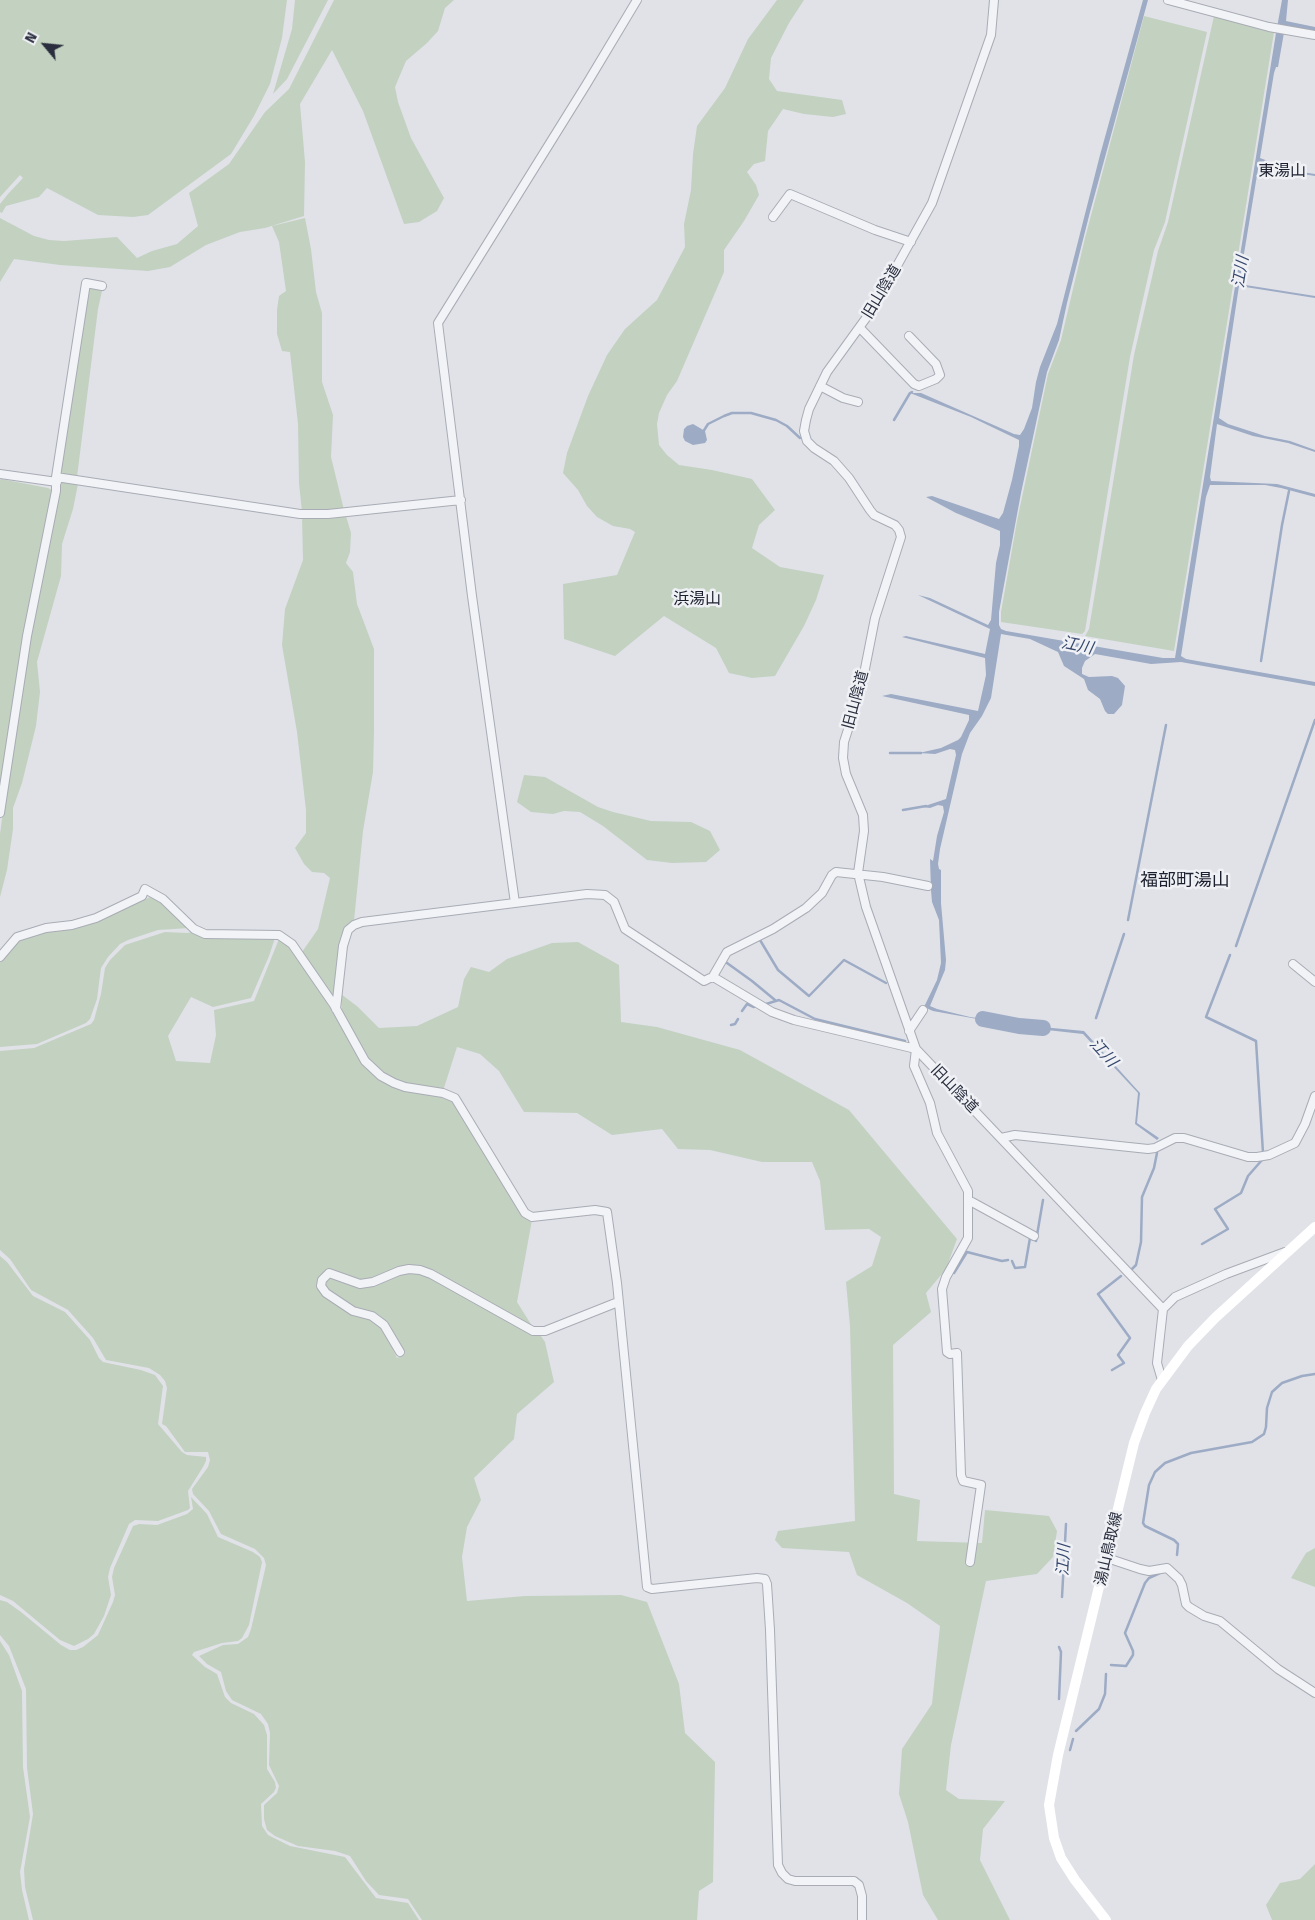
<!DOCTYPE html>
<html>
<head>
<meta charset="utf-8">
<style>
	body { margin:0 }
	#map { position:relative; width:1315px; height:1920px; overflow:hidden; background:#e0e2e8; font-family:"Fira Sans",sans-serif }
	canvas { display:block }
	.north { position:absolute; left:20px; top:20px; width:50px; height:50px; -webkit-text-stroke:4px #eff1f5; paint-order:stroke; rotate:298deg; font-size:14px; font-weight:700; line-height:20px; text-align:center; color:#2a2e3e }
	.north::after { content:''; display:block; margin:auto; width:18px; height:22px; background:#2a2e3e; clip-path:polygon(50% 0,100% 100%,50% 72%,0 100%) }
</style>
</head>
<body>
<div id="map">
<canvas width="1315" height="1920"></canvas>
<div class="north">N</div>
</div>
<script>
const g = document.querySelector('canvas').getContext('2d');
g.lineJoin = 'round';
function fill(path, color) { g.fillStyle = color; g.fill(path, 'evenodd'); }
const shape = rows => new Path2D(rows.map(r => 'M' + r).join(''));
function trace(path, color, width, dash) { g.strokeStyle = color; g.lineWidth = width; g.lineCap = dash ? 'butt' : 'round'; g.setLineDash(dash || []); g.stroke(path); }
function drawText(font, color, halo, rows, align = 'center') {
  g.font = font + ' "Fira Sans","Noto Sans JP",sans-serif'; g.lineWidth = 5; g.setLineDash([]); g.textBaseline = 'middle'; g.strokeStyle = halo; g.fillStyle = color; for (const [text, x, y, turn = 0] of rows) {
    g.save(); g.translate(x, y); g.rotate((+turn || 0) * Math.PI / 180); g.textAlign = isNaN(turn) ? turn : align; if (halo) g.strokeText(text, 0, 0); g.fillText(text, 0, 0); g.restore();
  }
}
const green = shape([
	[0,0,287,0,282,38,270,84,254,116,231,154,148,215,133,217,98,215,47,188,39,197,6,206,2,213,0,212,0,204,8,194,23,178,20,175,0,197],
	[295,0,328,0,287,79,273,94,292,29],
	[334,0,454,0,445,8,438,31,427,43,406,61,395,87,398,102,411,138,444,198,437,211,419,222,404,224,363,111,332,50,300,104,305,162,304,216,265,228,240,232,206,245,170,267,148,271,60,265,14,259,0,282,0,218,34,236,49,240,64,241,117,237,137,258,152,251,177,244,198,226,189,193,229,164,265,112,289,89],
	[777,0,804,0,789,23,771,58,769,79,777,91,842,100,846,114,833,117,804,114,783,109,768,131,765,161,754,164,747,172,756,185,759,195,744,221,724,250,724,272,677,381,667,395,659,413,657,424,659,445,667,455,679,465,712,470,752,479,775,510,759,525,752,548,780,567,824,575,816,600,804,626,775,676,752,678,729,673,716,648,664,616,615,656,564,639,563,584,617,575,635,532,630,529,613,526,597,517,587,506,578,490,563,473,567,453,588,396,607,355,625,329,657,300,685,247,684,224,691,190,693,154,697,126,725,88,748,39],
	[1144,16,1207,32,1165,222,1154,250,1130,357,1085,631,1082,634,1001,622,1001,612,1017,521,1048,374,1061,340,1085,238],
	[1214,16,1274,32,1174,651,1085,636,1089,629,1134,355,1158,251,1168,222],
	[305,218,311,249,316,292,322,313,322,382,333,415,331,457,344,510,302,512,299,483,298,424,290,352,282,351,277,334,277,310,279,296,286,291,279,242,272,226],
	[90,286,102,291,98,309,77,477,60,474],
	[1,479,48,488,52,490,53,494,25,623,27,625,0,798,0,480],
	[65,481,78,484,73,509,62,544,61,576,37,662,40,692,36,726,22,783,13,808,13,829,7,870,0,897,0,834,12,744,33,622,58,492,62,483],
	[346,516,351,533,350,552,346,563,353,572,357,604,374,649,374,732,373,772,363,831,354,921,342,939,336,972,335,1002,302,952,318,929,330,878,324,873,312,872,304,864,295,848,306,833,306,810,297,732,282,645,285,609,303,560,302,517,332,518],
	[524,775,545,777,598,807,613,812,651,821,691,822,710,831,720,850,706,862,672,863,647,860,603,826,580,812,564,811,553,814,531,812,517,802],
	[150,897,157,898,189,928,158,930,128,940,120,944,108,957,101,968,97,999,90,1019,86,1023,37,1044,0,1047,0,962,13,947,22,939,35,934,65,930,101,920],
	[165,932,187,933,194,932,204,936,275,938,269,956,251,998,213,1007,191,997,168,1036,176,1061,210,1063,216,1035,214,1010,254,1001,279,939,284,941,320,991,360,1058,370,1070,379,1079,405,1091,452,1099,525,1218,532,1220,517,1302,534,1329,437,1275,420,1268,401,1267,392,1270,376,1279,363,1280,333,1270,326,1272,322,1275,319,1279,320,1288,323,1293,351,1313,373,1319,381,1325,391,1339,393,1350,397,1358,405,1354,386,1322,380,1316,375,1314,356,1310,326,1289,324,1286,325,1280,329,1277,336,1277,351,1284,369,1286,408,1271,419,1273,444,1284,528,1331,539,1333,545,1342,554,1382,517,1414,514,1439,474,1478,481,1500,467,1527,462,1557,467,1601,525,1596,621,1595,647,1602,679,1684,685,1733,715,1762,713,1882,699,1891,697,1920,422,1920,408,1899,379,1895,366,1881,350,1856,335,1851,298,1846,275,1836,267,1830,264,1819,264,1805,277,1793,279,1786,269,1765,270,1733,268,1724,261,1714,232,1700,226,1691,221,1672,207,1664,199,1656,223,1645,238,1644,248,1637,251,1629,264,1574,266,1565,264,1558,255,1549,221,1534,209,1511,193,1494,192,1489,208,1467,210,1460,208,1452,185,1452,166,1426,162,1424,167,1388,165,1381,160,1375,149,1368,106,1360,93,1338,68,1310,31,1290,10,1259,0,1250,0,1051,34,1048,91,1024,94,1020,101,994,105,968,110,960,125,945],
	[578,942,619,965,621,1022,657,1027,740,1050,849,1110,957,1239,946,1269,926,1293,931,1312,893,1345,894,1494,920,1500,917,1541,982,1543,985,1510,1049,1516,1057,1531,1053,1557,1037,1574,986,1581,951,1745,946,1790,959,1799,1005,1801,983,1829,980,1860,1010,1920,938,1920,923,1895,908,1822,899,1794,902,1749,932,1704,940,1626,907,1603,857,1575,849,1552,782,1548,775,1540,778,1531,855,1521,850,1326,846,1282,872,1266,881,1237,869,1229,825,1230,820,1181,812,1162,762,1162,710,1150,678,1149,662,1129,612,1135,577,1113,524,1112,499,1071,480,1054,457,1047,443,1091,410,1086,383,1074,370,1062,342,1012,341,994,358,1007,379,1028,417,1026,458,1007,464,979,471,967,489,972,507,959,552,943],
	[0,1256,7,1262,33,1296,65,1312,90,1340,99,1358,103,1362,141,1370,155,1375,163,1386,158,1424,182,1452,187,1455,206,1457,206,1461,203,1467,188,1491,190,1508,188,1510,158,1521,135,1520,129,1524,110,1568,108,1577,111,1595,104,1616,94,1634,88,1639,74,1646,60,1640,13,1601,0,1595],
	[191,1497,207,1514,218,1537,253,1552,260,1557,262,1562,249,1625,242,1638,238,1641,222,1643,194,1652,192,1655,205,1667,217,1674,225,1697,231,1703,254,1714,264,1725,267,1735,267,1769,275,1782,276,1788,274,1792,261,1804,262,1826,268,1835,290,1846,345,1857,376,1898,408,1903,419,1920,33,1920,25,1887,24,1869,33,1814,27,1768,26,1689,9,1646,0,1635,0,1600,7,1602,21,1612,61,1645,70,1650,76,1650,83,1647,98,1635,113,1602,115,1595,112,1577,114,1568,133,1526,139,1524,157,1525,187,1514,193,1509],
	[1315,1548,1315,1587,1291,1578,1306,1553],
	[0,1641,9,1655,22,1691,23,1767,30,1817,20,1872,22,1890,29,1920,0,1920],
	[1315,1864,1315,1920,1272,1920,1266,1905,1280,1883,1300,1879]
]);
const water = shape([
	[1143,0,1148,0,1090,212,1067,303,1059,340,1047,372,1021,493,999,612,999,625,1001,629,1006,631,1163,658,1175,658,1276,33,1282,0,1288,0,1286,21,1315,27,1315,32,1285,27,1278,67,1276,67,1274,73,1260,158,1268,161,1271,165,1276,168,1315,174,1315,176,1277,170,1269,165,1259,163,1239,284,1315,296,1315,298,1239,286,1219,418,1228,424,1265,436,1290,441,1315,450,1315,452,1288,443,1253,436,1217,424,1210,477,1211,481,1277,484,1315,494,1315,497,1281,488,1265,485,1210,485,1206,497,1181,656,1186,659,1315,682,1315,686,1181,662,1151,664,1095,654,1085,661,1082,668,1082,674,1089,677,1112,676,1118,678,1125,686,1122,705,1114,714,1108,714,1105,711,1100,699,1088,690,1084,679,1064,666,1058,652,1030,639,1001,634,991,698,982,716,970,733,962,754,940,849,938,864,939,869,941,870,941,903,946,960,945,970,930,1006,937,1009,970,1017,1006,1022,1005,1024,933,1011,924,1007,937,980,941,963,939,920,932,902,931,890,930,859,933,861,937,836,944,812,943,806,938,805,930,808,922,807,946,799,956,755,955,750,950,749,935,754,919,753,941,748,958,740,961,737,969,720,969,715,882,696,891,694,978,711,986,675,985,658,902,637,906,636,985,654,990,629,918,595,930,598,988,625,991,620,996,563,1000,545,1000,531,956,513,926,497,932,496,999,519,1003,513,1012,480,1019,446,1019,440,971,417,910,393,921,393,1014,434,1020,435,1024,429,1032,408,1036,382,1040,367,1057,324,1100,155],
	[693,424,705,431,707,440,705,443,693,445,685,441,683,437,684,429,687,426],
	[1021,1025,1084,1031,1140,1093,1137,1123,1159,1138,1157,1140,1135,1124,1138,1093,1083,1034,1020,1027]
]);
const stream = shape([
	[894,420,910,393,912,392],
	[703,432,708,424,724,416,732,413,751,413,776,420,787,426,800,438],
	[1261,661,1282,525,1289,491],
	[890,753,921,753],
	[903,810,926,806],
	[1128,920,1166,725],
	[760,940,778,970,809,996,844,960,886,983],
	[1236,946,1315,720],
	[1230,955,1206,1017,1256,1041,1263,1153],
	[727,963,752,981,775,1000],
	[766,1004,779,1000,815,1019,905,1041],
	[742,1011,747,1004,754,1007],
	[1096,1018,1124,934],
	[731,1025,735,1024,738,1019],
	[1202,1244,1228,1229,1215,1209,1241,1193,1248,1176,1262,1160],
	[1012,1261,1015,1268,1025,1267,1030,1238,1036,1241,1043,1200],
	[1132,1269,1136,1265,1141,1242,1142,1197,1154,1168,1157,1153],
	[954,1273,967,1252,1002,1261,1008,1260],
	[1112,1370,1124,1363,1118,1355,1130,1338,1098,1294,1121,1276],
	[1177,1555,1178,1544,1174,1540,1145,1526,1143,1523,1149,1485,1155,1472,1165,1463,1191,1453,1252,1442,1264,1434,1266,1427,1267,1408,1272,1392,1282,1383,1302,1376,1315,1374],
	[1062,1597,1066,1524],
	[1111,1665,1126,1666,1133,1655,1133,1651,1125,1633,1145,1583,1149,1578,1160,1573],
	[1059,1699,1061,1652,1059,1647],
	[1076,1731,1099,1709,1105,1694,1106,1674],
	[1070,1750,1073,1739]
]);
const river = shape([
	[983,1019,1019,1026,1043,1028]
]);
const minor = shape([
	[994,0,991,35,932,203,874,307,827,372,809,409,806,420,804,431,807,441,814,448,834,461,849,478,870,510,874,515,895,525,899,530,901,537,875,618,861,689,844,742,843,758,846,774,863,815,864,831,858,873,866,907,916,1049,1163,1309,1157,1363,1162,1380],
	[1168,0,1269,27,1315,35],
	[773,217,790,194,875,230,911,242],
	[860,328,914,384,919,386,936,379,940,375,936,364,909,336],
	[820,386,843,398,858,402],
	[0,474,57,482],
	[56,477,300,514,328,514,461,500],
	[0,813,27,636,56,491,56,477,86,283,102,286],
	[515,903,472,596,438,323,586,85,637,0],
	[0,957,17,937,46,928,72,925,96,918,142,896,145,889,163,899,194,929,205,934,279,935,292,944,334,1005,365,1061,381,1076,394,1083,405,1087,443,1093,455,1098,525,1213,532,1217,595,1210,607,1212,617,1283,647,1587,652,1589,757,1578,765,1579,767,1584,770,1630,778,1865,782,1873,788,1879,795,1881,854,1881,859,1885,862,1896,862,1920],
	[1293,964,1315,982],
	[712,978,727,952,773,929,806,908,822,893,832,875,836,872,883,877,928,886],
	[336,1009,343,946,348,930,354,925,362,922,587,894,605,895,614,902,625,929,704,981,710,978,715,978,772,1012,794,1020,916,1049,914,1066,930,1103,937,1133,968,1191,968,1238,946,1277,942,1289,947,1352,950,1354,957,1353,961,1475,963,1481,981,1485,970,1562],
	[909,1031,923,1010],
	[1001,1138,1015,1135,1148,1149,1155,1148,1175,1138,1184,1138,1248,1157,1257,1157,1269,1155,1295,1143,1305,1124,1315,1096],
	[968,1201,972,1202,1034,1236],
	[1163,1309,1175,1297,1226,1274,1285,1252],
	[400,1352,384,1325,372,1316,353,1311,326,1293,321,1286,322,1280,329,1273,360,1284,373,1282,399,1271,409,1269,420,1270,431,1274,533,1331,545,1331,618,1302],
	[1107,1558,1140,1569,1149,1571,1167,1568,1179,1579,1182,1585,1186,1604,1189,1607,1204,1616,1220,1621,1278,1669,1315,1693]
]);
const secondary = shape([
	[1106,1920,1075,1880,1061,1858,1054,1838,1049,1805,1058,1755,1134,1443,1145,1413,1156,1389,1188,1346,1215,1318,1315,1227]
]);
const streetNames = [
	["旧山陰道",882,292,-59],
	["旧山陰道",856,700,-75],
	["旧山陰道",954,1089,46],
	["湯山鳥取線",1109,1549,-77]
];
const neighbourhoodNames = [
	["東湯山",1282,172],
	["浜湯山",697,600]
];
const waterNames = [
	["江川",1241,272,-81],
	["江川",1077,646,11],
	["江川",1103,1053,48],
	["江川",1064,1560,-87]
];
const quarterNames = [
	["福部町湯山",1185,881]
];
fill(green, '#c3d1c1');
fill(water, '#9dabc5');
trace(stream, '#9dabc5', 2.5);
trace(river, '#9dabc5', 16);
trace(minor, '#a9acb5', 10);
trace(minor, '#f2f3f6', 8);
trace(secondary, '#fff', 10);
drawText('15px', '#2a2e3e', '#eff1f5', streetNames);
drawText('16px', '#1c202e', '#eff1f5', neighbourhoodNames);
drawText('italic 16px', '#37486e', '#eff1f5', waterNames);
drawText('18px', '#1c202e', '#eff1f5', quarterNames);
</script>
</body>
</html>
